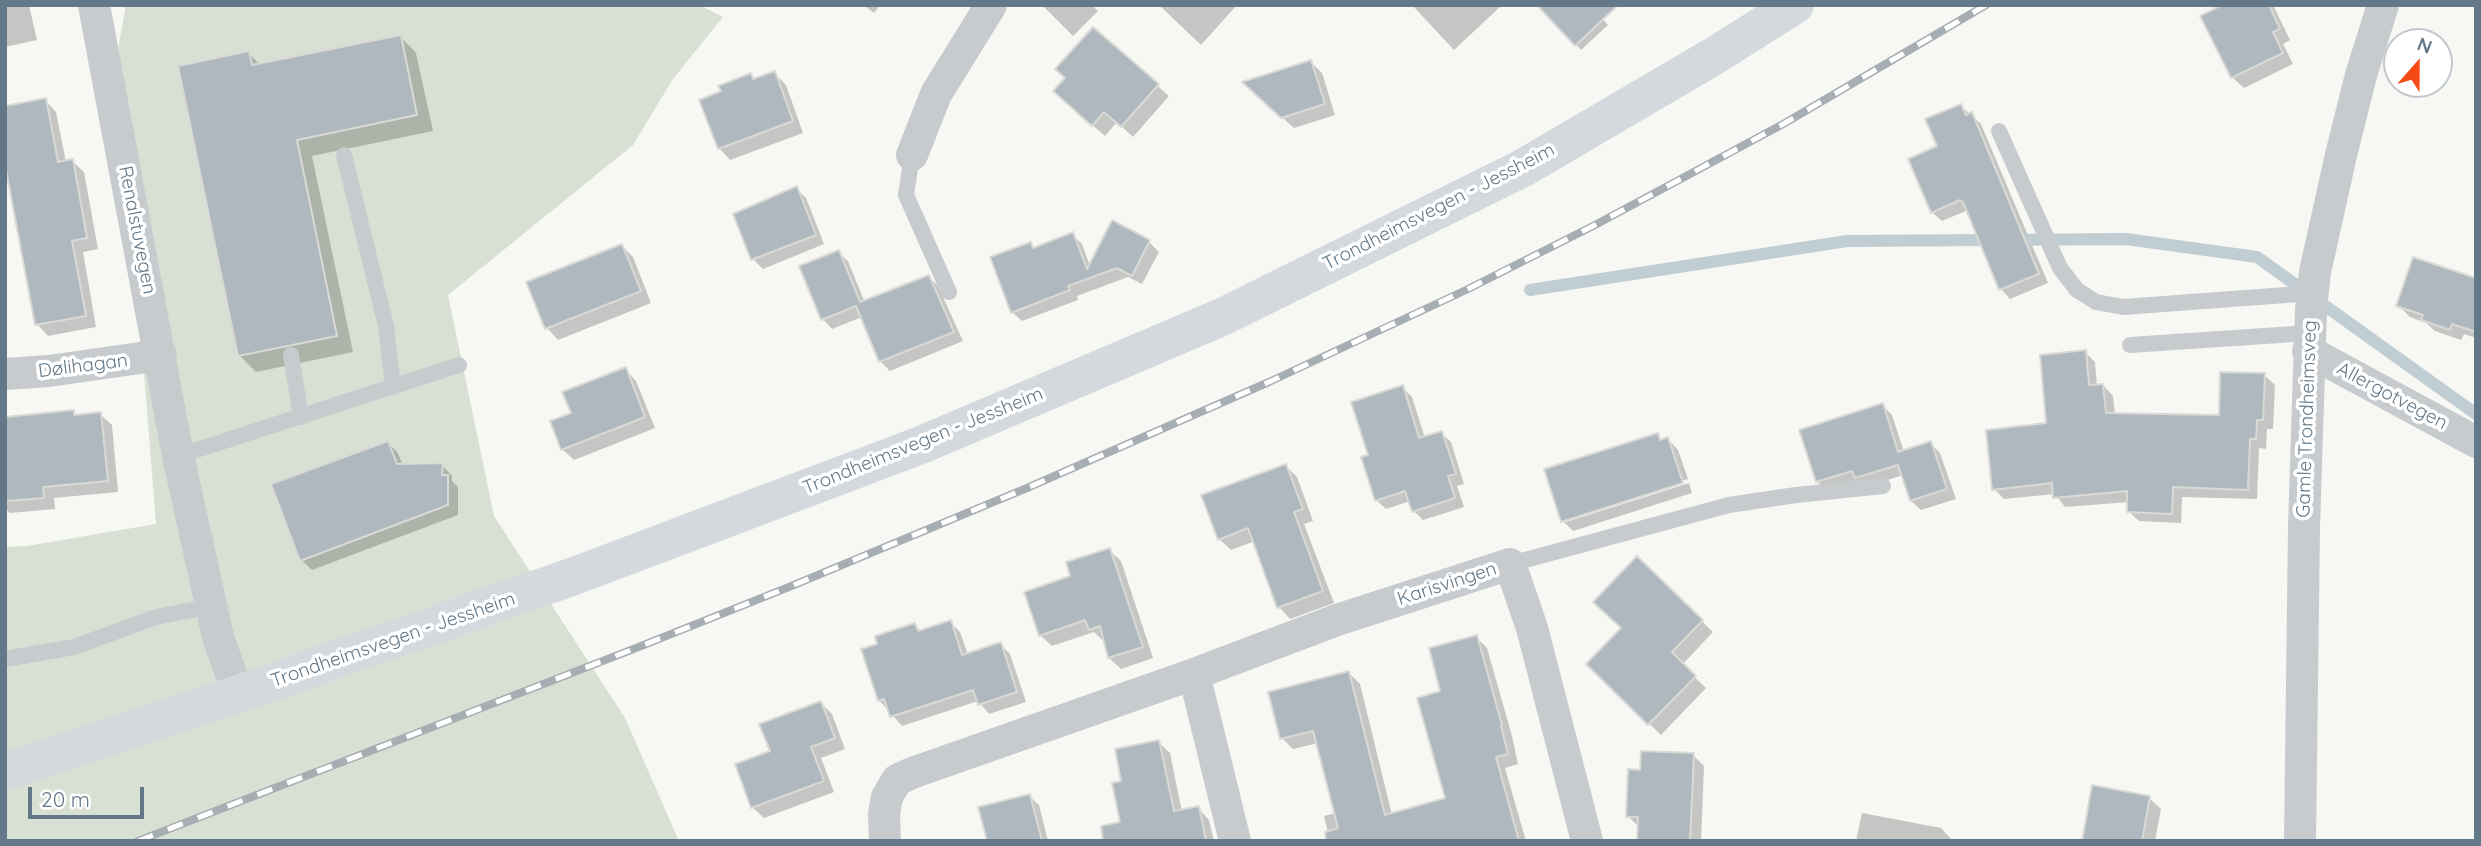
<!DOCTYPE html>
<html>
<head>
<meta charset="utf-8">
<style>
	body { margin:0 }
	#map { position:relative; width:2481px; height:846px; overflow:hidden; background:#f7f7f4; font-family:Quicksand,sans-serif }
	canvas { display:block }
	.frame { position:absolute; inset:0; border:7px solid #637888; pointer-events:none }
	.north { position:absolute; left:2383px; top:28px; width:70px; height:70px; box-sizing:border-box; background:#fff; border:2px solid #c1c9cf; border-radius:50%; rotate:21deg; font-size:19px; font-weight:700; line-height:28px; text-align:center; color:#637888 }
	.north::after { content:''; display:block; margin:auto; width:24px; height:32px; background:#f54916; clip-path:polygon(50% 0,100% 100%,50% 72%,0 100%) }
	.scale { position:absolute; left:28px; top:787px; width:116px; height:32px; box-sizing:border-box; border:4px solid #637888; border-top:0; padding-left:9px; font-size:21px; line-height:24px; white-space:nowrap; color:#637888; -webkit-text-stroke:5px #fff; paint-order:stroke }
</style>
</head>
<body>
<div id="map">
<canvas width="2481" height="846"></canvas>
<div class="frame"></div>
<div class="north">N</div>
<div class="scale">20 m</div>
</div>
<script>
const g = document.querySelector('canvas').getContext('2d');
g.lineJoin = 'round';
function fill(path, color) { g.fillStyle = color; g.fill(path, 'evenodd'); }
const shape = rows => new Path2D(rows.map(r => 'M' + r).join(''));
function trace(path, color, width, dash) { g.strokeStyle = color; g.lineWidth = width; g.lineCap = dash ? 'butt' : 'round'; g.setLineDash(dash || []); g.stroke(path); }
function drawText(font, color, halo, rows, align = 'center') {
  g.font = font + ' Quicksand,sans-serif'; g.lineWidth = 7; g.setLineDash([]); g.textBaseline = 'middle'; g.strokeStyle = halo; g.fillStyle = color; for (const [text, x, y, turn = 0] of rows) {
    g.save(); g.translate(x, y); g.rotate((+turn || 0) * Math.PI / 180); g.textAlign = isNaN(turn) ? turn : align; if (halo) g.strokeText(text, 0, 0); g.fillText(text, 0, 0); g.restore();
  }
}
const green = shape([
	[126,5,699,5,723,17,673,79,633,145,448,295,494,516,625,718,679,841,5,841,5,547,27,546,156,524,138,297,115,66]
]);
const shadow = shape([
	[5,5,29,5,37,40,5,47],
	[864,5,880,5,874,13],
	[1042,5,1092,5,1098,11,1073,36],
	[1159,5,1237,5,1201,45],
	[1412,5,1502,5,1454,50],
	[1590,5,1608,25,1581,50,1545,11],
	[2225,5,2273,5,2290,40,2283,44,2293,64,2244,88,2232,77],
	[1093,29,1169,96,1133,137,1117,122,1105,136,1067,103],
	[400,36,416,53,433,131,312,156,353,352,256,372,239,355,249,53,260,65],
	[1311,62,1322,73,1335,115,1294,128,1255,93],
	[774,73,786,85,803,133,730,160,719,148,723,92,751,75,755,80],
	[45,100,56,112,66,162,72,161,84,172,98,249,83,252,96,327,48,336,37,324],
	[1961,106,1981,124,2048,283,2010,299,2001,289,1968,210,1942,221,1932,212,1939,147],
	[796,188,806,198,824,244,763,269,753,259],
	[1072,234,1082,244,1090,266,1149,242,1159,252,1142,284,1128,277,1077,296,1078,300,1022,321,1012,312,1031,244,1035,249],
	[622,246,633,257,651,303,558,340,547,328,529,283],
	[838,252,848,261,865,303,929,277,938,286,963,341,890,371,880,361,862,317,832,329,823,319,802,267],
	[2476,280,2476,338,2464,334,2461,340,2435,331,2426,323,2410,317,2398,305],
	[2085,352,2095,362,2097,386,2103,385,2113,396,2115,415,2221,417,2264,375,2275,385,2273,429,2267,429,2266,449,2259,448,2257,499,2182,497,2181,523,2139,521,2128,511,2129,502,2065,507,2055,494,2004,499,1994,489,2048,425],
	[625,369,636,381,655,428,574,460,562,449],
	[1402,387,1412,397,1425,438,1441,433,1451,442,1464,484,1457,486,1464,507,1423,520,1414,511,1410,501,1386,509,1376,500,1370,456],
	[1882,405,1892,415,1904,452,1930,443,1940,453,1956,499,1921,510,1911,501,1903,475,1866,487,1827,491,1817,481],
	[73,412,77,416,100,414,112,425,118,492,54,498,55,509,10,513,5,508,5,419],
	[1657,435,1663,441,1668,439,1678,450,1688,479,1566,518,1566,522,1689,483,1692,493,1573,531,1563,521],
	[388,443,398,453,403,466,442,465,452,476,452,481,458,487,458,515,312,570,301,560],
	[1286,466,1297,477,1313,521,1304,524,1334,603,1290,619,1279,607,1255,541,1231,550,1219,539],
	[1109,550,1121,561,1153,658,1121,669,1109,658,1105,639,1102,640,1094,632,1052,646,1040,635,1072,577],
	[1637,558,1713,632,1682,665,1706,688,1661,735,1588,664,1623,629],
	[950,622,960,632,968,655,1000,644,1010,654,1026,702,989,714,978,701,902,726,879,700,879,645,915,625,921,631],
	[1476,637,1487,648,1512,736,1518,764,1505,768,1526,841,1330,841,1324,816,1336,813,1318,743,1293,749,1282,738,1349,673,1360,684,1392,815,1447,799,1443,692],
	[821,703,832,714,845,749,821,758,834,792,764,818,752,807,772,752],
	[1158,742,1170,753,1182,812,1198,808,1209,820,1214,841,1126,841,1123,782],
	[1693,755,1704,766,1701,841,1639,841,1639,827,1628,816],
	[1029,796,1039,805,1048,841,989,841],
	[2149,798,2161,809,2155,841,2083,841],
	[1862,813,1941,828,1953,841,1856,841]
]);
const stream = shape([
	[1530,290,1847,241,2126,239,2257,257,2476,414]
]);
const building = shape([
	[1537,5,1618,5,1575,46,1537,5],
	[2222,5,2269,5,2280,29,2273,32,2283,53,2231,78,2200,16,2222,5],
	[1093,27,1159,84,1121,127,1104,112,1092,126,1053,91,1065,78,1055,69,1093,27],
	[401,35,417,115,297,140,337,336,238,356,178,66,249,51,252,65,401,35],
	[1311,60,1325,104,1281,118,1242,82,1311,60],
	[775,71,793,121,718,149,699,100,721,91,718,86,751,73,753,79,775,71],
	[46,98,58,162,73,159,87,238,72,241,86,316,35,325,5,164,5,106,46,98],
	[1961,104,1966,115,1972,112,2039,274,1999,290,1963,202,1960,200,1931,213,1908,159,1937,146,1925,119,1961,104],
	[797,186,816,235,751,260,733,214,797,186],
	[1112,220,1150,240,1132,276,1117,268,1068,286,1070,290,1011,313,990,257,1031,242,1033,248,1073,232,1087,269,1112,220],
	[622,244,641,291,545,329,526,282,622,244],
	[839,250,860,302,929,275,954,332,879,362,856,306,821,320,799,266,839,250],
	[2413,257,2476,278,2476,332,2452,324,2450,330,2421,320,2423,315,2396,306,2413,257],
	[2086,350,2089,385,2103,384,2106,413,2219,415,2220,372,2265,373,2263,420,2257,420,2256,439,2250,439,2248,490,2173,487,2172,514,2127,512,2127,491,2053,498,2052,483,1992,490,1986,430,2046,423,2040,355,2086,350],
	[626,367,645,417,561,450,550,421,571,413,562,392,626,367],
	[1403,385,1419,438,1442,431,1456,474,1448,476,1455,498,1412,512,1405,491,1375,501,1361,457,1368,455,1351,402,1403,385],
	[1883,403,1898,452,1931,441,1947,489,1910,501,1898,465,1855,478,1852,471,1816,482,1799,430,1883,403],
	[74,410,74,415,101,412,108,481,43,487,44,498,5,501,5,417,74,410],
	[1658,433,1660,440,1668,437,1683,483,1561,522,1544,469,1658,433],
	[388,441,397,464,443,463,442,475,448,475,448,505,300,561,271,484,388,441],
	[1286,464,1303,509,1294,512,1323,591,1277,608,1248,528,1218,540,1201,495,1286,464],
	[1110,548,1143,647,1108,658,1100,626,1089,630,1085,620,1039,636,1024,592,1070,576,1066,562,1110,548],
	[1637,556,1703,620,1672,652,1696,676,1648,725,1586,664,1621,628,1593,602,1637,556],
	[951,620,962,655,1001,642,1017,692,978,705,973,690,890,717,884,699,878,701,861,649,877,644,875,636,915,623,918,631,951,620],
	[1477,635,1502,725,1501,726,1508,754,1496,757,1519,841,1326,841,1325,832,1338,828,1313,731,1280,739,1268,692,1349,671,1385,815,1445,798,1417,698,1440,691,1429,648,1477,635],
	[821,701,835,738,811,747,824,781,751,808,735,764,770,751,759,724,821,701],
	[1159,740,1174,811,1199,806,1206,841,1103,841,1101,826,1120,822,1112,783,1121,781,1115,749,1159,740],
	[1641,751,1694,753,1690,841,1637,841,1638,817,1626,817,1628,769,1640,770,1641,751],
	[2092,785,2150,796,2142,841,2082,841,2092,785],
	[1030,794,1042,841,987,841,978,807,1030,794]
]);
const service = shape([
	[1999,131,2060,268,2077,290,2096,302,2123,307,2313,293],
	[344,155,386,326,393,387],
	[912,155,906,195,949,292],
	[2130,345,2309,333],
	[291,355,301,417],
	[178,456,459,365],
	[1510,564,1729,505,1796,495,1883,486],
	[5,659,74,647,156,617,212,606]
]);
const minor = shape([
	[94,5,178,456,218,637,238,694],
	[912,155,936,94,991,5],
	[2308,351,2476,442],
	[5,374,49,371,161,355],
	[1194,674,1235,841],
	[885,841,884,814,887,797,897,780,912,773,1194,674,1337,620,1510,564,1532,628,1587,841],
	[2300,841,2304,527,2311,309,2315,272,2341,155,2361,75,2383,5]
]);
const secondary = shape([
	[5,772,238,694,577,575,921,445,1222,317,1523,168,1714,56,1795,5]
]);
const rail = shape([
	[138,841,631,650,789,587,1027,488,1269,382,1466,290,1595,225,1785,123,1986,5]
]);
const streetNames = [
	["Trondheimsvegen - Jessheim",1439,207,-27],
	["Renalstuvegen",137,230,79],
	["Dølihagan",83,366,-7],
	["Allergotvegen",2392,396,28],
	["Gamle Trondheimsveg",2307,419,-88],
	["Trondheimsvegen - Jessheim",923,441,-22],
	["Karisvingen",1447,584,-18],
	["Trondheimsvegen - Jessheim",393,640,-19]
];
fill(green, '#d8e0d4');
fill(shadow, '#0003');
trace(stream, '#c0cdd2', 12);
fill(building, '#afb8be');
trace(building, '#d9d9d6', 2);
trace(service, '#c7cbce', 16);
trace(minor, '#c7cbce', 32);
trace(secondary, '#d4d9de', 38);
trace(rail, '#a6adb3', 8);
trace(rail, '#fff', 5, [16]);
drawText('19px', '#637888', '#fff', streetNames);
</script>
</body>
</html>
